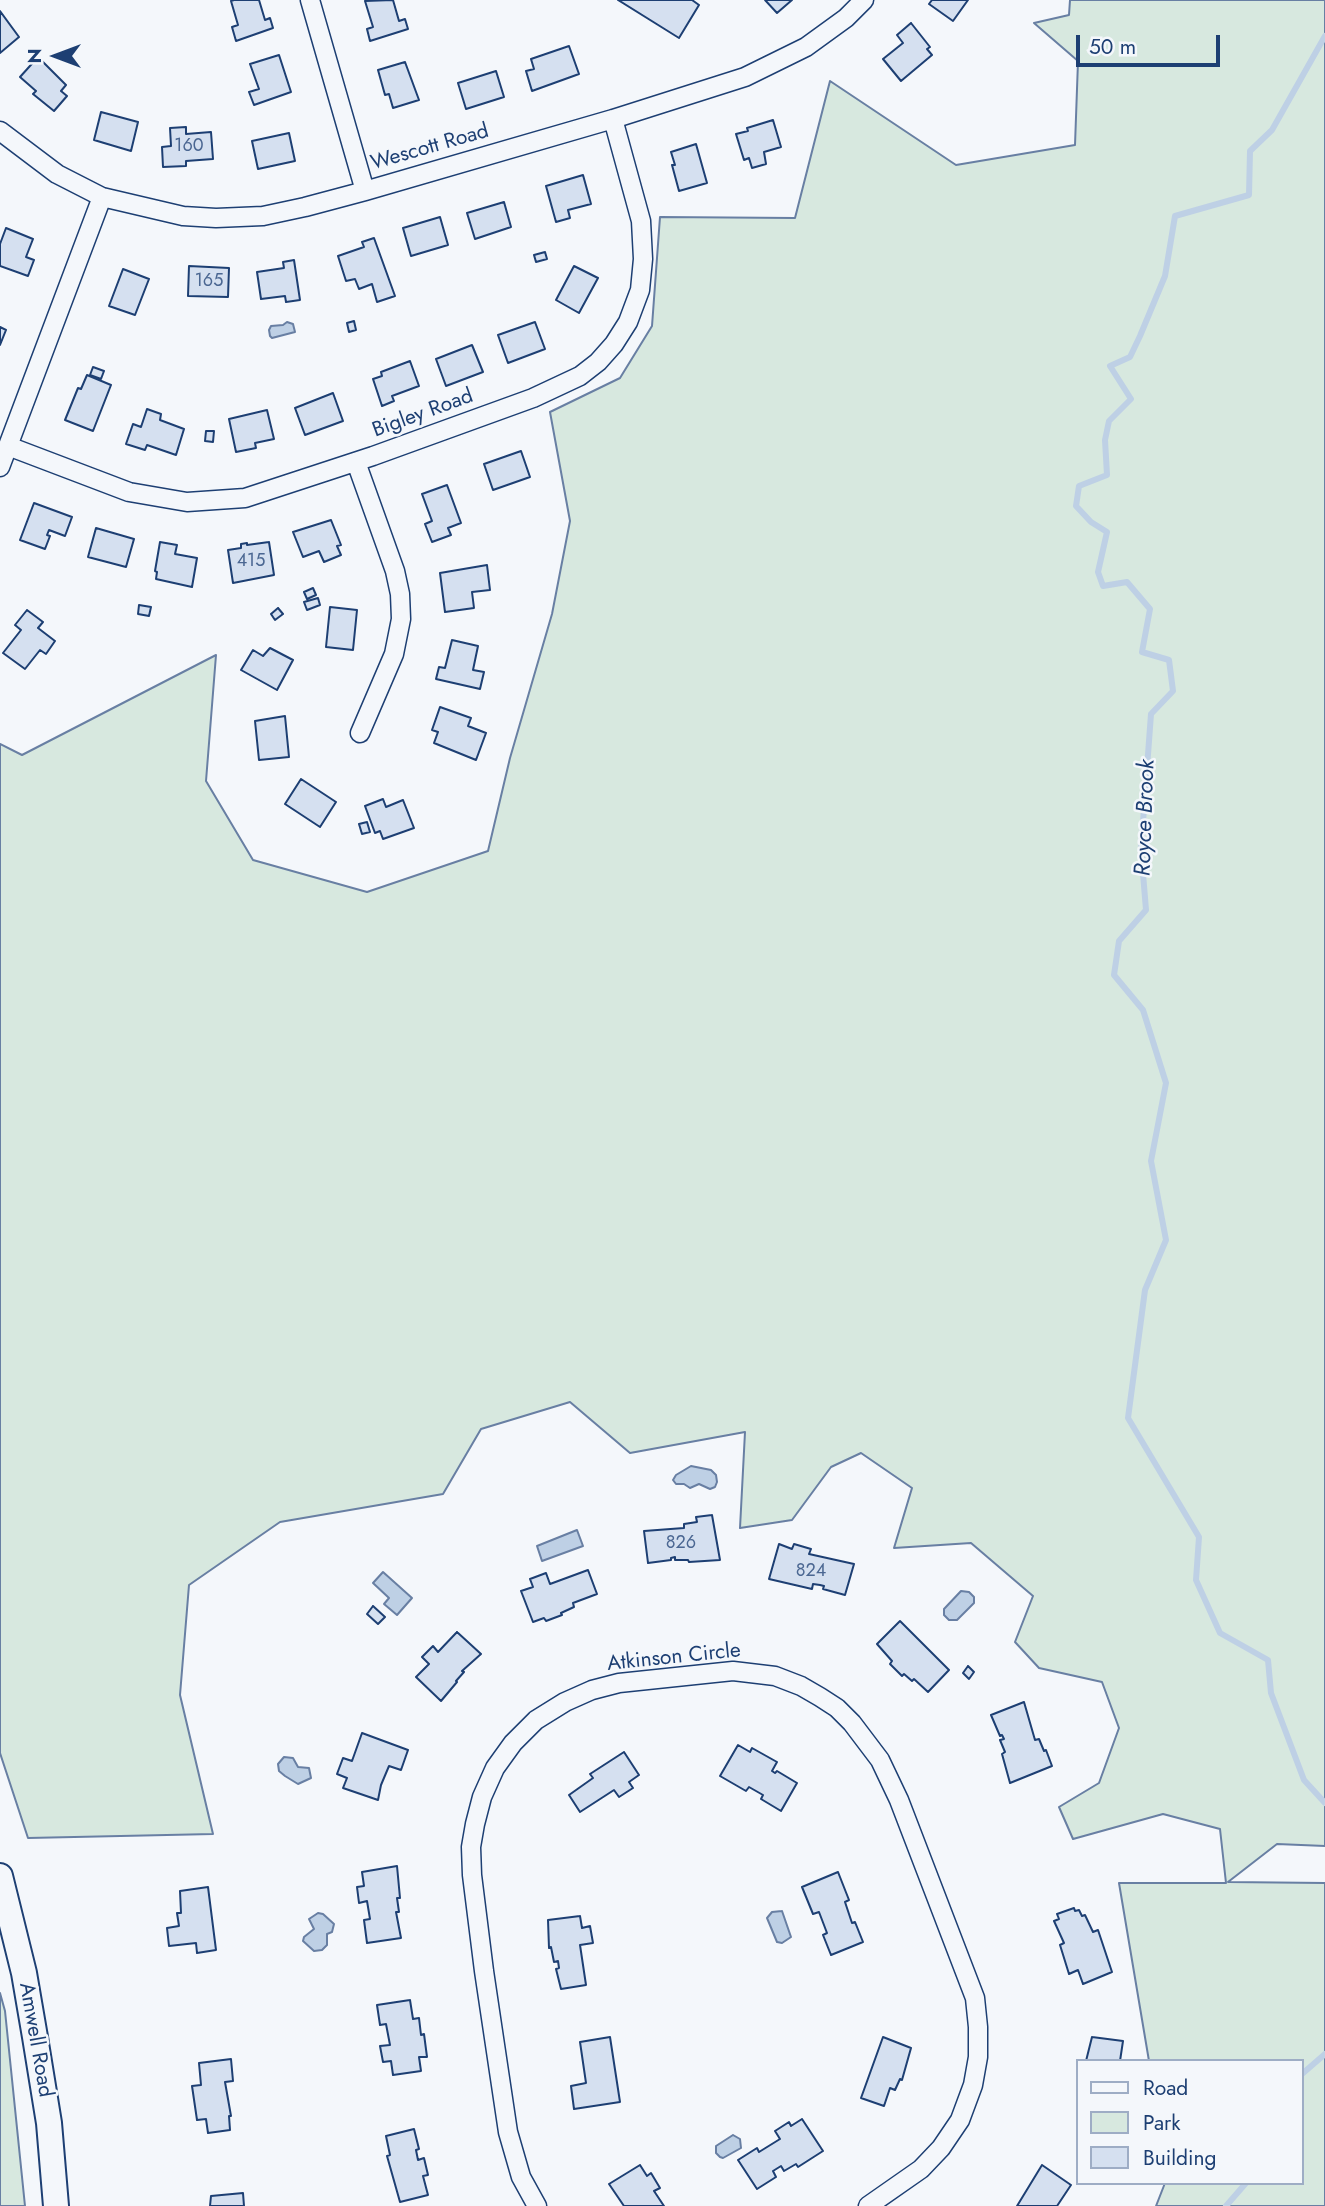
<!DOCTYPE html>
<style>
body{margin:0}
#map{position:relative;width:1325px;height:2206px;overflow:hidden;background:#f4f7fb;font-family:Jost,sans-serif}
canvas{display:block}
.legend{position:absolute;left:1076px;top:2059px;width:228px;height:126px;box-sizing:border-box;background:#f4f7fb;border:2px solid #9eadc5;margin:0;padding:9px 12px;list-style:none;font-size:21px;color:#1d3f73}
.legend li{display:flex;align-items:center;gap:14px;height:35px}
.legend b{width:35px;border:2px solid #9eadc5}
.north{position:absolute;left:21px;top:21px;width:70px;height:70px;-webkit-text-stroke:5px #f4f7fb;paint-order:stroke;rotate:270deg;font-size:19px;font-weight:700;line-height:28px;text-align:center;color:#1d3f73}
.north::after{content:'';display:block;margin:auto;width:24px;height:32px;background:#1d3f73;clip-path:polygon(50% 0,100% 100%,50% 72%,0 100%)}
.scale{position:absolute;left:1076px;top:35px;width:144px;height:32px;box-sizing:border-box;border:4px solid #1d3f73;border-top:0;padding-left:9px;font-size:21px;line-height:24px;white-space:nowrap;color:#1d3f73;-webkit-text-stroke:5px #f4f7fb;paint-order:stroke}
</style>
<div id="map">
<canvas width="1325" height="2206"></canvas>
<ul class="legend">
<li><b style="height:9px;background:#f4f7fb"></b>Road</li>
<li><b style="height:19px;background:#d7e8df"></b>Park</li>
<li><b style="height:19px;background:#d5e0f0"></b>Building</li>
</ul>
<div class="north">N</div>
<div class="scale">50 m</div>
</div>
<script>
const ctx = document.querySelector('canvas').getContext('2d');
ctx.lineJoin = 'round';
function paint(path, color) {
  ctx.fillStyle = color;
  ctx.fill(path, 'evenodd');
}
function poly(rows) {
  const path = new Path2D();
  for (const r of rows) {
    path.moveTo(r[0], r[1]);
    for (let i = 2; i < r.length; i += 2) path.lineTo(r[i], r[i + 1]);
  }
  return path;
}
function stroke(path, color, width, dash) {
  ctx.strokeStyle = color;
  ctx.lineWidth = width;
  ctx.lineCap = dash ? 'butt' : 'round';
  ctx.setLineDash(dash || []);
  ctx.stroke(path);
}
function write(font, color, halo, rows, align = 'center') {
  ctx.font = font + ' Jost,sans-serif';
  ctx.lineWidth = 5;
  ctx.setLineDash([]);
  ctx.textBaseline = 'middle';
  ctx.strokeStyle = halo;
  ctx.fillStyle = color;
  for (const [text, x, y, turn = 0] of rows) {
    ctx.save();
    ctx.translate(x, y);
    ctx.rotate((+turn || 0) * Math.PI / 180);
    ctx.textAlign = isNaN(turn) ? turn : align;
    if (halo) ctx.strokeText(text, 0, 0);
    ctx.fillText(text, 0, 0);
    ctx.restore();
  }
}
const green = poly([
 [1070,0,1325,0,1325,1846,1277,1844,1228,1882,1325,1883,1325,2206,1156,2206,1165,2183,1302,2183,1302,2061,1149,2061,1119,1883,1226,1883,1220,1829,1163,1814,1073,1839,1059,1807,1099,1783,1119,1728,1102,1682,1039,1668,1015,1642,1033,1596,971,1543,894,1548,912,1488,861,1453,831,1467,792,1520,740,1528,745,1432,630,1453,570,1402,481,1429,443,1494,280,1522,189,1585,180,1695,213,1834,28,1838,0,1753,0,744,22,755,216,655,206,781,253,860,367,892,488,851,510,758,552,614,570,521,550,412,620,378,652,326,660,217,795,218,830,81,956,165,1075,145,1078,61,1034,23,1069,15,1070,0],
 [0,1993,5,2011,25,2206,0,2206,0,1993]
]);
const water = poly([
 [287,322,293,324,295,332,272,338,270,336,269,330,271,326,283,325,287,322],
 [691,1466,711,1470,716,1475,717,1482,715,1487,710,1489,699,1484,690,1488,684,1484,676,1484,673,1480,676,1475,691,1466],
 [577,1530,583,1546,542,1561,537,1546,577,1530],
 [383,1572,412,1598,397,1615,384,1604,389,1598,373,1583,383,1572],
 [961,1591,969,1592,974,1597,974,1603,957,1620,949,1620,944,1615,944,1609,961,1591],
 [284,1757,293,1758,298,1767,309,1768,311,1778,298,1784,285,1776,279,1771,278,1764,284,1757],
 [782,1911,791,1937,782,1943,777,1942,767,1918,772,1912,782,1911],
 [318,1913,323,1914,334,1924,332,1932,327,1934,327,1945,322,1950,314,1951,303,1941,304,1937,314,1929,309,1919,318,1913],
 [733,2135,740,2139,741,2148,723,2158,720,2157,716,2153,716,2146,733,2135]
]);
const stream = poly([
 [1325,36,1272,130,1250,151,1249,195,1175,216,1165,276,1140,336,1130,357,1110,366,1131,399,1109,421,1105,440,1107,475,1079,486,1076,506,1091,522,1107,532,1098,572,1103,586,1127,582,1150,609,1142,652,1169,660,1173,691,1151,714,1141,849,1146,910,1119,941,1114,975,1143,1010,1166,1083,1151,1161,1166,1240,1145,1290,1128,1418,1199,1537,1196,1580,1220,1633,1268,1660,1271,1693,1304,1780,1325,1803],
 [1302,2074,1325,2054],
 [1226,2206,1246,2183]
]);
const building = poly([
 [234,0,259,0,265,20,270,18,273,28,236,41,232,27,238,25,231,1,234,0],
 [393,0,399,21,405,19,408,29,370,41,367,29,373,27,365,1,393,0],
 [618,0,692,0,699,5,679,38,618,0],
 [765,0,792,0,777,13,765,0],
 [932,0,968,0,953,21,929,4,932,0],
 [0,11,19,37,0,53,0,11],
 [911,23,930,47,927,49,932,55,901,81,883,59,903,43,897,35,911,23],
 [569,46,579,74,532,91,526,71,534,69,531,59,569,46],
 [279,55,291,92,254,105,249,92,259,89,250,64,279,55],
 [38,57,66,85,61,91,67,96,54,111,33,94,36,91,20,77,38,57],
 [405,62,419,100,393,108,389,94,385,95,378,70,405,62],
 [496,71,504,97,466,109,458,83,496,71],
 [101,112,138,122,131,151,94,140,101,112],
 [773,120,781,147,764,152,766,164,752,168,749,158,744,160,736,134,748,131,747,128,773,120],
 [186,127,186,134,211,132,213,159,186,161,186,166,163,167,162,147,171,146,170,128,186,127],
 [289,133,295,161,258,169,252,141,289,133],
 [696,144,707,183,679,191,672,165,675,165,671,152,696,144],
 [583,175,591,204,568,210,570,218,556,222,546,186,583,175],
 [504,202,511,227,475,239,467,213,504,202],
 [440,217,448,245,411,256,403,228,440,217],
 [6,228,33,239,26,257,34,260,28,276,0,266,0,244,6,228],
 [374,238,395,296,377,302,372,284,359,289,355,279,346,281,338,256,364,247,362,242,374,238],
 [545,252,547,259,536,262,534,255,545,252],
 [294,260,300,300,286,302,285,296,261,299,257,272,284,268,283,262,294,260],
 [189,266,229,268,228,297,188,296,189,266],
 [574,266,598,278,579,313,556,300,574,266],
 [123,269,149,279,135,315,109,306,123,269],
 [354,321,356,330,349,332,347,323,354,321],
 [535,322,545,349,508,363,498,335,535,322],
 [0,327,6,330,0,345,0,327],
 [472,345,483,372,446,386,436,359,472,345],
 [410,361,419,386,392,396,394,401,382,406,373,379,382,376,381,372,410,361],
 [93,367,104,371,101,379,90,375,93,367],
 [87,375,111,385,93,431,65,420,78,388,81,389,87,375],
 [333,393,343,421,305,435,295,408,333,393],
 [147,409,161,414,160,420,184,429,176,455,147,445,145,450,126,444,133,424,141,427,147,409],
 [267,410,274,439,255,443,256,448,236,452,229,419,267,410],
 [206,431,214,431,213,442,205,441,206,431],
 [521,451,530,477,493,490,484,464,521,451],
 [447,485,461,523,448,528,451,535,432,542,425,524,432,521,422,494,447,485],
 [34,503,72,517,65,536,49,530,47,535,50,536,45,549,20,540,34,503],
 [331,520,341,545,337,546,341,555,324,562,319,551,303,557,293,532,331,520],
 [96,528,134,539,126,567,88,557,96,528],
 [160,542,177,545,175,554,197,558,192,587,156,579,157,572,155,571,160,542],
 [269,542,274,575,233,583,228,550,241,548,241,544,247,543,247,545,269,542],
 [487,565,490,590,472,592,474,608,445,612,440,573,487,565],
 [313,588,316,595,307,599,304,592,313,588],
 [318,598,320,605,307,610,304,602,318,598],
 [139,605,151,607,149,616,138,614,139,605],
 [330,607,357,610,353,650,326,647,330,607],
 [278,608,283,614,275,620,271,614,278,608],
 [27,610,43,622,38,628,55,641,46,654,40,650,25,669,3,653,21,630,15,625,27,610],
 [452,640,478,646,473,670,484,672,480,689,436,679,439,667,445,668,452,640],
 [270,648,293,660,277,690,241,670,253,650,263,656,270,648],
 [440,707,471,718,468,726,486,733,476,760,434,743,438,732,432,730,440,707],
 [285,716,289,757,259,760,255,721,285,716],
 [301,779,336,802,320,827,285,804,301,779],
 [383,799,386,807,403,800,414,828,383,839,380,831,375,833,365,806,383,799],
 [367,822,370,832,362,834,359,824,367,822],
 [712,1515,720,1560,689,1562,688,1560,675,1560,675,1557,671,1558,671,1560,648,1563,644,1531,684,1528,684,1524,697,1522,696,1517,712,1515],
 [779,1544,792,1549,794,1544,811,1549,809,1554,854,1564,845,1595,823,1589,824,1586,820,1585,813,1584,812,1589,769,1579,779,1544],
 [588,1570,597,1594,573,1603,574,1607,561,1613,562,1615,546,1621,544,1618,533,1622,521,1591,533,1587,530,1579,546,1573,550,1584,588,1570],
 [373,1606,385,1617,378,1624,367,1614,373,1606],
 [900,1621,949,1670,928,1692,914,1679,912,1681,904,1674,902,1676,890,1664,892,1661,877,1644,900,1621],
 [457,1632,481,1654,462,1671,464,1672,456,1681,457,1682,441,1701,416,1677,429,1664,422,1657,433,1646,438,1652,457,1632],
 [968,1666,974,1672,969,1679,963,1673,968,1666],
 [1024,1702,1035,1740,1039,1739,1044,1751,1046,1750,1052,1766,1010,1783,1002,1754,1005,1752,1000,1740,1004,1739,1002,1735,1000,1736,991,1715,1024,1702],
 [362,1733,408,1750,401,1770,389,1766,381,1785,378,1800,343,1788,347,1778,337,1774,343,1758,352,1761,362,1733],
 [738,1745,750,1752,752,1748,777,1762,772,1771,775,1773,777,1771,797,1783,781,1811,761,1799,763,1795,749,1787,746,1791,720,1776,738,1745],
 [624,1752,639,1775,629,1782,633,1788,619,1797,614,1790,580,1812,569,1795,593,1778,590,1774,624,1752],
 [397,1866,400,1898,397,1898,399,1912,396,1912,401,1938,367,1943,364,1920,370,1919,367,1901,359,1903,357,1887,364,1886,362,1872,397,1866],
 [838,1872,849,1900,845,1902,852,1923,855,1922,863,1942,831,1955,823,1935,827,1933,819,1912,813,1914,802,1887,838,1872],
 [208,1887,216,1950,197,1953,196,1943,169,1946,167,1928,179,1926,177,1913,181,1913,180,1891,208,1887],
 [1074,1908,1075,1911,1079,1910,1082,1916,1085,1915,1093,1932,1098,1930,1112,1972,1083,1984,1078,1970,1069,1974,1060,1945,1064,1943,1054,1921,1059,1919,1057,1914,1074,1908],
 [580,1916,582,1928,590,1926,593,1943,580,1945,586,1985,561,1989,556,1969,559,1968,558,1961,554,1962,551,1947,549,1948,548,1920,580,1916],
 [410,2000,413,2019,419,2018,421,2035,424,2034,427,2057,419,2057,421,2071,393,2075,391,2061,383,2062,380,2046,390,2045,386,2024,380,2025,377,2005,410,2000],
 [610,2037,620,2102,574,2109,571,2086,586,2083,580,2042,610,2037],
 [883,2037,911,2048,902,2080,900,2079,895,2090,890,2088,884,2106,861,2098,883,2037],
 [1092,2037,1123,2041,1120,2061,1086,2061,1092,2037],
 [231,2059,233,2081,225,2082,231,2116,229,2116,230,2130,208,2133,206,2119,197,2120,192,2086,201,2085,199,2063,231,2059],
 [802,2119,823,2151,798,2167,796,2164,784,2171,781,2166,773,2171,776,2177,757,2189,738,2160,757,2148,759,2152,780,2139,775,2131,789,2122,791,2126,802,2119],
 [414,2129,419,2149,416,2150,418,2160,424,2158,428,2175,423,2176,428,2195,400,2202,387,2156,390,2155,386,2136,414,2129],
 [640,2165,647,2176,651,2173,660,2188,654,2191,664,2206,624,2206,609,2184,640,2165],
 [1042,2165,1071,2185,1057,2206,1017,2206,1042,2165],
 [243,2193,244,2206,210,2206,211,2196,243,2193]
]);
const minor = poly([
 [310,0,365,191],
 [0,131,57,174,102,197,183,216,216,218,263,216,305,207,365,191,613,119,745,77,806,47,846,18,864,0],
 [8,446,129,492,187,502,245,498,373,456,533,398,580,376,598,362,614,344,628,322,640,290,643,259,641,221,613,119],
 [356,462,395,571,400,594,401,619,394,654,360,733],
 [0,467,102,197],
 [537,2206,521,2177,508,2132,484,1971,472,1875,471,1847,475,1824,482,1797,495,1768,513,1743,536,1720,565,1702,592,1690,619,1683,733,1671,775,1676,801,1686,820,1697,837,1708,852,1723,880,1760,899,1800,975,1998,978,2027,978,2057,973,2085,960,2120,941,2148,921,2169,868,2206]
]);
const secondary = poly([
 [0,1876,24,1973,35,2037,49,2123,56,2206]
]);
const numberNames = [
 ["160",189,147],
 ["165",209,282],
 ["415",251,562],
 ["826",681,1544],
 ["824",811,1572]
];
const streetNames = [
 ["Wescott Road",430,148,-16],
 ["Bigley Road",423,414,-20],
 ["Atkinson Circle",674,1658,-6],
 ["Amwell Road",35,2040,80]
];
const waterNames = [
 ["Royce Brook",1146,818,-88]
];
paint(green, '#d7e8df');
stroke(green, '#687fa3', 2);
paint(water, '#bed0e5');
stroke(water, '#687fa3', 2);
stroke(stream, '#bed0e5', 6);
paint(building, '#d5e0f0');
stroke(building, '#1d3f73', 2);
stroke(minor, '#1d3f73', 21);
stroke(secondary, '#1d3f73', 28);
stroke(minor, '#f4f7fb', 18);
stroke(secondary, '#f4f7fb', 24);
write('18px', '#4b6792', null, numberNames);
write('21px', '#1d3f73', '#f4f7fb', streetNames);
write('italic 23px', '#1d3f73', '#f4f7fb', waterNames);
</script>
